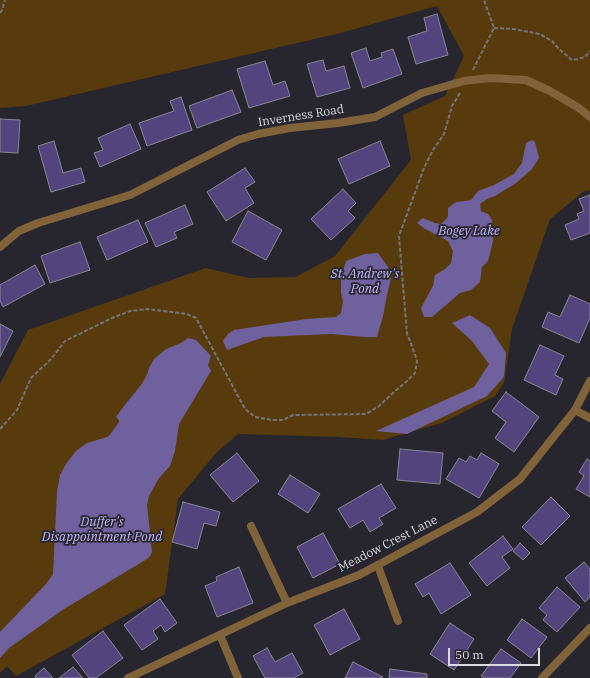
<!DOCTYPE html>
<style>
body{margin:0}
#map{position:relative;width:590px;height:678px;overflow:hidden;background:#27262f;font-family:"IBM Plex Serif",serif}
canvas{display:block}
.scale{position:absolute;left:448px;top:648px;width:92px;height:18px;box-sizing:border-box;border:2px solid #dbdae1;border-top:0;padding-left:5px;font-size:12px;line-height:14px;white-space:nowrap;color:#dbdae1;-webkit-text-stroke:3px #27262f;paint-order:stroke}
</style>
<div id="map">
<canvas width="590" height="678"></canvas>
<div class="scale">50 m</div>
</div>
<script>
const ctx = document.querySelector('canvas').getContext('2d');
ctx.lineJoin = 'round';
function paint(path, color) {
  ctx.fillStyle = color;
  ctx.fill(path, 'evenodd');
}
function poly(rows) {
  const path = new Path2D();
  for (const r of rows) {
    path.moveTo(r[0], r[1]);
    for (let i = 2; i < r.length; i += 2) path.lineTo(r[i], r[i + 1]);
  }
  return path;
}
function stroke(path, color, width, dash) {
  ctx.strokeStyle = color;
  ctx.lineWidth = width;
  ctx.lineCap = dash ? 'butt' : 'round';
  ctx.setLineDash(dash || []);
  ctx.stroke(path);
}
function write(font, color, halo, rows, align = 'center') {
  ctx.font = font + ' "IBM Plex Serif",serif';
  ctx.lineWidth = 3.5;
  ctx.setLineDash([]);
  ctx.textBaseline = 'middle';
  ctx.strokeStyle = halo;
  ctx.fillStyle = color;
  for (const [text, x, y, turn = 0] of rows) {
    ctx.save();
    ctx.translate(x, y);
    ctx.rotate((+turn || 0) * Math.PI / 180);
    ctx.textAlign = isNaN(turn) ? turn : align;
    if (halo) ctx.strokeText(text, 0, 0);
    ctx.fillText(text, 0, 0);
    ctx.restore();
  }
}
const green = poly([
 [0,0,590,0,590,190,583,192,550,219,512,329,504,383,495,396,444,422,383,440,339,437,238,434,216,453,178,499,165,594,16,676,7,666,0,673,0,384,28,330,206,268,248,278,296,277,335,256,411,160,403,115,445,96,464,56,437,6,340,33,26,106,0,108]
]);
const water = poly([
 [532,140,535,142,539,158,532,169,516,183,495,196,487,199,480,204,481,211,488,214,492,220,493,241,488,261,482,267,480,282,471,290,460,293,432,317,424,317,421,308,433,286,435,275,445,269,451,263,453,251,448,241,425,229,417,223,423,218,435,223,441,224,448,217,448,208,456,202,465,201,471,200,478,191,494,185,514,174,522,163,526,143],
 [378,253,388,267,391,279,387,295,383,316,377,337,365,337,331,334,264,337,227,350,223,341,228,334,234,330,306,319,336,317,341,313,343,301,341,293,341,278,346,261,365,254],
 [470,315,490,328,506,353,504,377,487,396,407,434,376,431,474,387,489,364,472,341,452,323],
 [188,338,196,340,211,356,208,365,211,371,179,424,175,451,170,466,159,478,149,496,147,505,152,552,150,556,147,559,64,609,9,648,0,658,0,632,46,584,53,574,57,491,60,475,66,464,76,451,87,443,104,438,109,436,119,422,119,420,116,417,124,406,141,385,147,375,149,368,154,359,166,349,181,343]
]);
const building = poly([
 [437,14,448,55,416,64,408,37,427,31,424,18,437,14],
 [366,48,370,61,382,57,381,53,393,49,402,74,363,88,351,53,366,48],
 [323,60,326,71,344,66,350,88,317,97,307,64,323,60],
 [265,61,273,85,285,81,290,96,249,108,237,69,265,61],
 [232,90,241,112,197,128,189,106,232,90],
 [181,97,192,130,147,146,139,123,174,111,170,101,181,97],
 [0,119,20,120,18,153,0,152,0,119],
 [130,124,141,149,100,167,94,153,103,150,98,138,130,124],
 [54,141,63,173,81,168,85,182,51,192,38,146,54,141],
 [380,141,390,166,349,184,338,159,380,141],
 [245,168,255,182,245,188,254,203,226,221,207,192,245,168],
 [343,189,356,203,348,211,355,218,331,240,311,219,343,189],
 [590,195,590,233,571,240,565,225,579,219,577,214,584,211,579,199,590,195],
 [185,205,193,224,174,232,177,238,156,247,145,223,185,205],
 [248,211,282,230,266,260,232,242,248,211],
 [138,220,148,242,107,260,97,237,138,220],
 [80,242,90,270,50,283,41,256,80,242],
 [35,265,45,284,3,307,0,301,0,285,35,265],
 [570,295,590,304,590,318,579,343,542,327,548,312,560,317,570,295],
 [0,324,13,331,0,357,0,324],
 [540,345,564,356,555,375,563,379,556,395,524,380,540,345],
 [506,392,539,417,514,452,495,438,506,422,492,411,506,392],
 [400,449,443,453,440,484,397,480,400,449],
 [237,453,259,481,233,502,210,475,237,453],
 [481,453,499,464,479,498,446,479,459,458,466,462,470,456,477,460,481,453],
 [587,459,590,461,590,497,576,489,584,476,579,472,587,459],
 [290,475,320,494,308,513,278,494,290,475],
 [381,484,396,508,379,518,383,524,370,532,363,520,350,528,338,509,381,484],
 [551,497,570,516,541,545,522,527,551,497],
 [183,502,220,512,216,526,204,523,197,549,172,542,183,502],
 [323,533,340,564,313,578,297,547,323,533],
 [503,536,513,549,502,557,510,568,487,586,469,563,503,536],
 [520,543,530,553,523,560,513,551,520,543],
 [584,562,590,569,590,597,585,602,565,578,584,562],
 [450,563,471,595,441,614,429,593,423,597,415,584,450,563],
 [239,567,253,603,217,617,205,586,217,581,216,577,239,567],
 [557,587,580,607,557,632,543,620,547,615,539,608,557,587],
 [160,599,177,623,165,632,161,625,153,631,158,639,142,650,124,625,160,599],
 [344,609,360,639,330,655,314,625,344,609],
 [522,619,547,637,531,658,507,640,522,619],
 [450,623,474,639,454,670,430,654,450,623],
 [103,631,123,658,96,678,89,678,72,655,103,631],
 [267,648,275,662,292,653,303,673,294,678,265,678,253,656,267,648],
 [501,649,521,663,510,678,484,678,481,676,501,649],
 [353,662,383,677,382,678,345,678,353,662],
 [73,667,83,678,59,678,73,667],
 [44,668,53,678,36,678,35,676,44,668],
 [390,669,427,674,427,678,389,678,390,669]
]);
const path = poly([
 [0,13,2,10,5,0],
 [494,28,513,29,540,34,552,41,559,49,572,60,578,59,585,57,590,51],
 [473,70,494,28,484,0],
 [0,429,17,410,31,378,51,359,65,341,112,318,130,311,148,309,187,314,196,318,245,409,255,417,272,420,283,420,293,415,366,414,379,406,394,392,407,381,415,373,417,361,412,346,407,334,399,236,424,168,433,150,444,134,452,106,460,93]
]);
const street = poly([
 [0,247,19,231,38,223,130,195,238,140,258,134,290,128,338,123,375,117,422,93,464,81,490,78,526,80,550,91,579,108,590,117],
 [575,410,586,416,590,418],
 [251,526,287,603],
 [378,566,398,621],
 [220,635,238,678],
 [128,678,287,603,359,575,477,512,520,479,575,410,590,381],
 [542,678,590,628]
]);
const streetNames = [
 ["Inverness Road",301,116,-9],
 ["Meadow Crest Lane",388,544,-27]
];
const waterNames = [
 ["Bogey Lake",469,231],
 ["St. Andrew's",365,274],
 ["Pond",365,289],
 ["Duffer's",102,522],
 ["Disappointment Pond",102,537]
];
paint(green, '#583b0c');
paint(water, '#6e619d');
paint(building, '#52457e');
stroke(building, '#898792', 1);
stroke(path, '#75747d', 2, [4, 2]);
stroke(street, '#81633a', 8);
write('12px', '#dbdae1', '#27262f', streetNames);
write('italic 13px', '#c6b8fe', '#27262f', waterNames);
</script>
